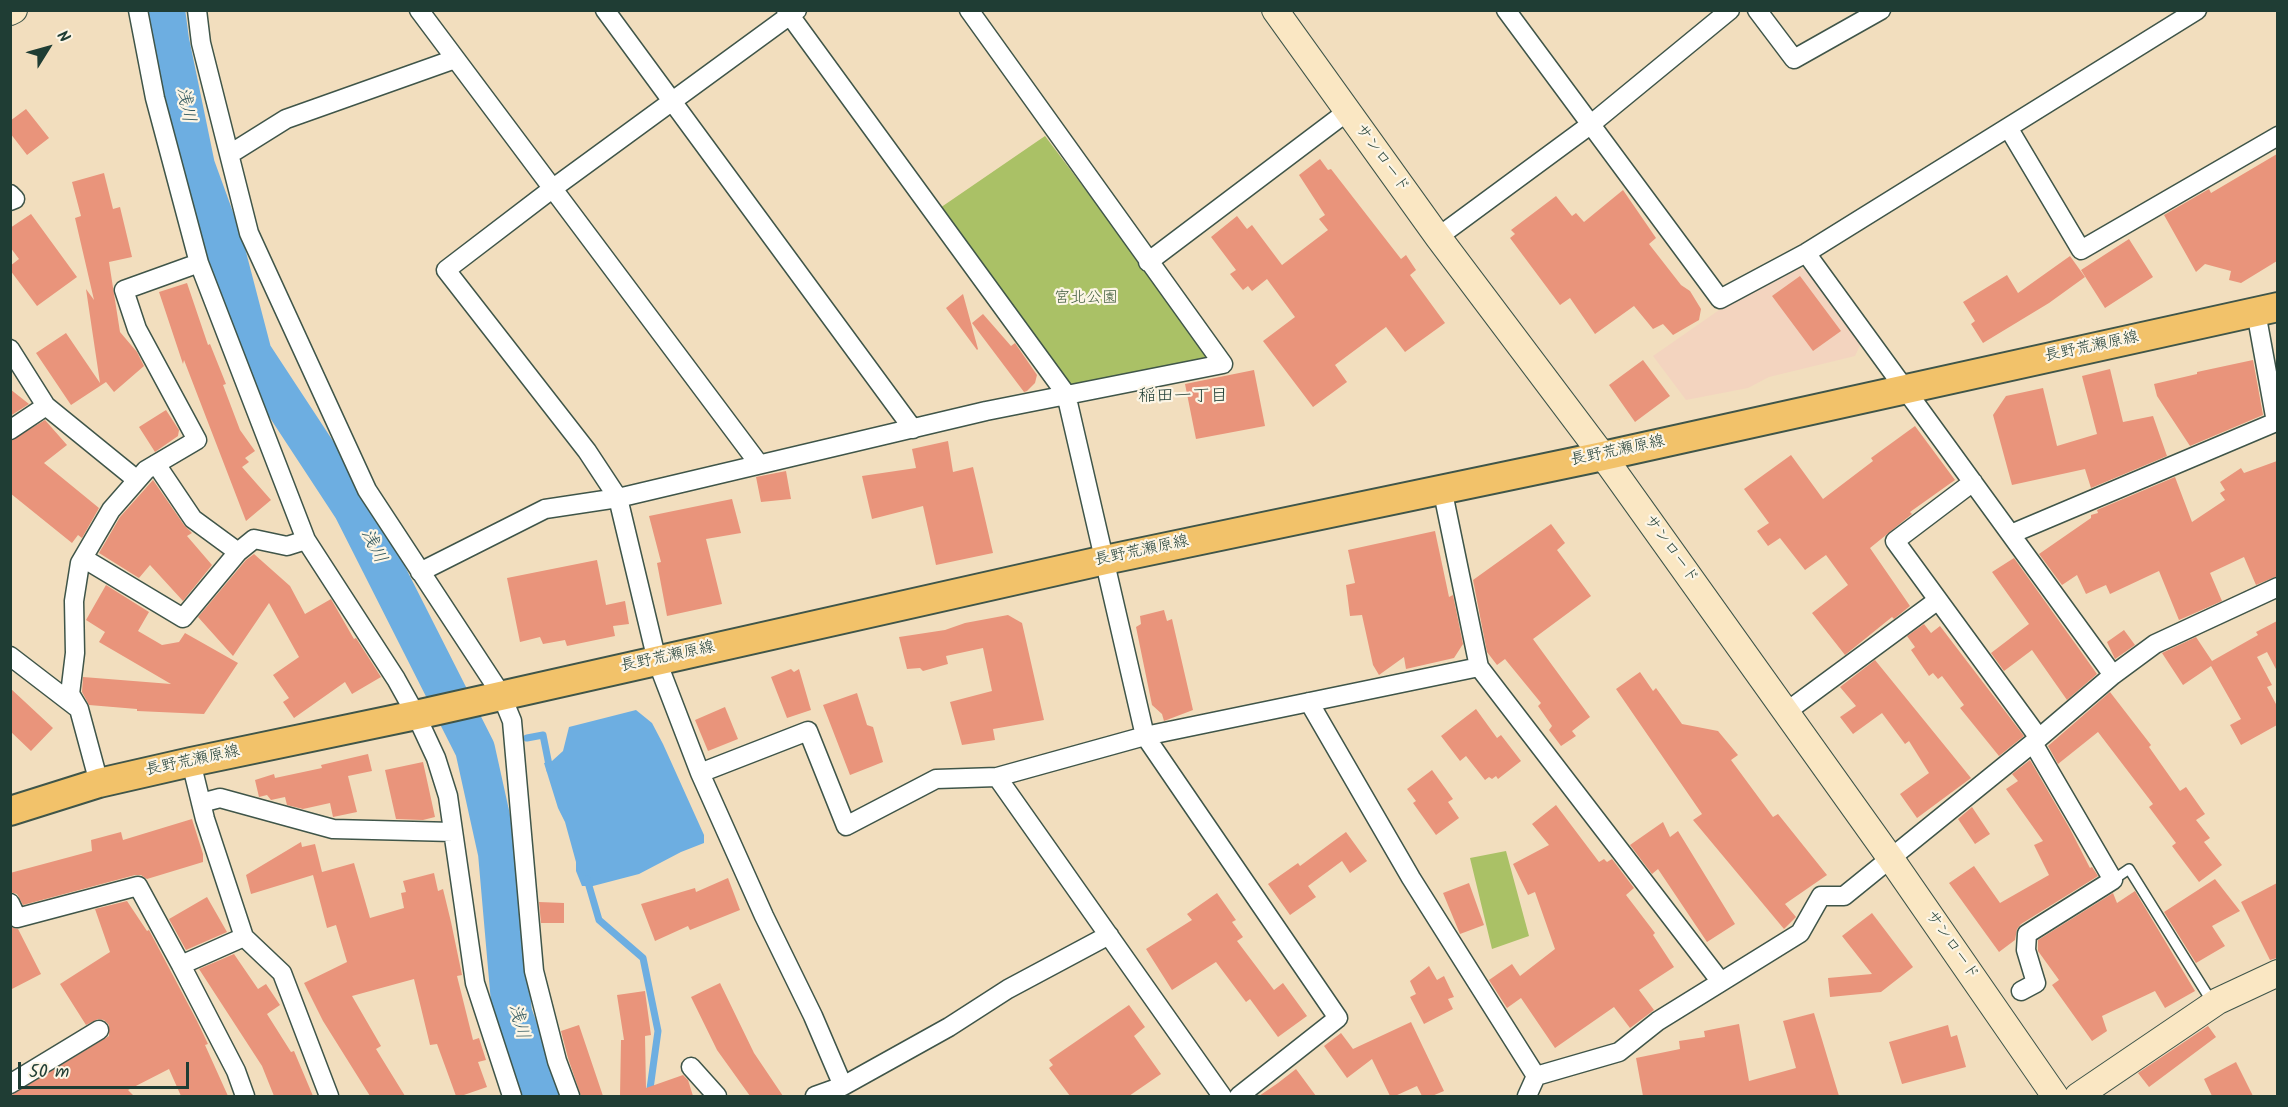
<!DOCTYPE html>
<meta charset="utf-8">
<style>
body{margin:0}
#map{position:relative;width:2288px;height:1107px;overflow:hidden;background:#f2debe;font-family:Kalam,sans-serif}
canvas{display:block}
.frame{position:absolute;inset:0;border:12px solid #1f3d34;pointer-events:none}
.north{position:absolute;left:18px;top:18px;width:60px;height:60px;-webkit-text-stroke:4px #fcf5e5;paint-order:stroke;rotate:53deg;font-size:16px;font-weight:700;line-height:24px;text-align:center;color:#1f3d34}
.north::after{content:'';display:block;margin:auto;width:21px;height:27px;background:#1f3d34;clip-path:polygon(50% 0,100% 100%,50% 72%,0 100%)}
.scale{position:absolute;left:18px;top:1062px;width:171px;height:27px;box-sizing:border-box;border:3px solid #1f3d34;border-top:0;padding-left:8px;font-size:18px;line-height:21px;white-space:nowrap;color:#1f3d34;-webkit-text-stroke:4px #fcf5e5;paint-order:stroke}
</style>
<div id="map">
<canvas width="2288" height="1107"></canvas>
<div class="frame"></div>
<div class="north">N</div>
<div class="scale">50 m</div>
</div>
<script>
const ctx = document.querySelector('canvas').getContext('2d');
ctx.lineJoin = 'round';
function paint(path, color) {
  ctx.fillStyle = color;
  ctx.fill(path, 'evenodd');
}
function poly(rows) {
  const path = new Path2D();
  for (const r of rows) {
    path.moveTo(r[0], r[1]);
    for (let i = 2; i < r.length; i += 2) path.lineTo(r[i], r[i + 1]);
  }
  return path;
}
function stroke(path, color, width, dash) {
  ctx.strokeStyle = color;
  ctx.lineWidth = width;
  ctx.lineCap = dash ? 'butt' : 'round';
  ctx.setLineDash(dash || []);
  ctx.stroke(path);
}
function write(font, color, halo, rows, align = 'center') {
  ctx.font = font + ' Kalam,"Klee One",sans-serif';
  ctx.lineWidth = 4.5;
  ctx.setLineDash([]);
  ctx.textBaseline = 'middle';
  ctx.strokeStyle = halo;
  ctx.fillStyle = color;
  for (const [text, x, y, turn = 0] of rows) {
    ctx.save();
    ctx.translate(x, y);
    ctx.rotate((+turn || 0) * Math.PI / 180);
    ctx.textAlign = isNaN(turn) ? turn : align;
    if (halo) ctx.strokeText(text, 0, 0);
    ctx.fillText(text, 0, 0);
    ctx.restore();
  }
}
const built = poly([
 [1794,268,1808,269,1862,341,1855,356,1769,377,1748,388,1686,400,1653,356,1722,308]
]);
const green = poly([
 [1045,136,1143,266,1209,358,1068,385,937,210],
 [1506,851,1529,936,1492,949,1470,858]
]);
const water = poly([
 [636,710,652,723,663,744,704,835,704,843,681,852,639,874,593,886,582,886,576,871,576,862,565,822,558,808,544,763,552,761,563,751,569,727]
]);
const stream = poly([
 [527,738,543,735,550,770],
 [475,751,486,747],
 [587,879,599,920,643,958,658,1031,649,1096]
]);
const river = poly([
 [165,10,169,40,195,166,223,243,252,354,353,508,475,749,498,853,512,1013,542,1096]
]);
const building = poly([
 [26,109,49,138,27,155,10,133,10,121],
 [2277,154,2277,261,2241,283,2229,280,2231,271,2205,264,2196,272,2164,215,2209,189,2211,193],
 [1320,159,1328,170,1331,169,1401,259,1406,255,1416,270,1410,275,1445,323,1405,352,1386,327,1335,365,1347,382,1313,407,1263,341,1295,317,1267,279,1252,291,1248,286,1243,290,1230,274,1236,270,1211,237,1237,216,1247,229,1252,225,1282,265,1328,230,1319,219,1325,215,1299,175],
 [104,173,113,209,120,207,132,257,109,262,120,332,137,352,144,366,114,392,106,382,71,405,36,353,66,333,100,383,86,289,94,300,75,218,81,216,72,182],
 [1623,190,1656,238,1649,244,1681,285,1690,291,1701,309,1699,320,1673,335,1663,324,1653,329,1634,306,1595,334,1570,298,1560,305,1510,238,1515,234,1511,230,1556,196,1572,216,1576,213,1584,222],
 [31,214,77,277,37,306,10,270,10,266,19,259,10,247,10,228],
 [2129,239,2153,277,2105,308,2081,270],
 [2070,256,2085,277,2049,303,1983,343,1971,324,1975,321,1963,302,2007,275,2018,293],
 [1800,276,1841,331,1813,351,1772,296],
 [187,283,208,345,210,344,226,384,223,385,240,430,255,451,245,458,249,462,242,467,271,500,246,521,184,360,183,364,159,292],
 [963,294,978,349,977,350,946,308],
 [983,314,1011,346,1015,343,1037,375,1035,383,1027,391,1024,392,972,323],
 [1643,360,1670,396,1635,422,1609,385],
 [2253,360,2263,415,2190,446,2157,396,2154,384,2197,374,2197,372],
 [2110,369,2123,422,2153,416,2167,456,2091,488,2085,469,2012,485,1993,415,2006,396,2043,388,2057,446,2097,434,2082,376],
 [1254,370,1265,426,1196,439,1185,384],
 [10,389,29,404,10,416],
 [166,410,179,430,178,436,155,452,139,427],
 [45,420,67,445,44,463,99,508,82,538,78,535,72,543,10,493,10,441],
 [1915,426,1955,480,1910,512,1912,514,1870,548,1910,606,1894,619,1892,617,1845,655,1812,613,1848,585,1826,555,1805,570,1780,538,1768,546,1757,531,1769,523,1744,489,1791,455,1823,499,1873,461,1871,458],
 [948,441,953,472,973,467,993,553,936,565,923,506,872,519,862,476,916,468,912,449],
 [2277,461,2277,576,2256,585,2244,557,2210,573,2222,601,2179,620,2159,571,2110,594,2106,585,2086,594,2077,575,2062,585,2039,554,2091,518,2091,515,2098,513,2097,510,2175,477,2192,522,2225,500,2220,493,2225,490,2220,482,2241,468,2244,473],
 [786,471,791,499,761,502,756,477],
 [153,480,184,525,192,533,187,536,212,565,183,601,150,565,139,578,99,553,120,517],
 [732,499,741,533,706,539,722,604,667,616,657,563,661,562,649,516],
 [1551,524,1565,543,1557,550,1591,596,1533,639,1590,717,1572,731,1576,736,1561,746,1549,730,1552,726,1538,706,1541,703,1505,659,1497,665,1487,652,1473,580],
 [1435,531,1449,597,1453,595,1463,644,1454,658,1406,669,1404,657,1379,675,1373,665,1362,615,1350,616,1346,585,1355,583,1348,550],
 [254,554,290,586,305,614,331,599,354,639,356,638,381,677,352,694,345,682,294,718,283,702,289,698,273,675,299,657,269,603,233,656,198,617,246,560],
 [2014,558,2097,674,2067,700,2032,650,2004,671,1991,653,2029,624,1992,572],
 [597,560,606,605,625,601,629,624,613,626,615,636,567,646,565,640,543,644,540,637,520,642,507,578],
 [106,585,149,612,138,631,162,645,179,642,185,633,238,663,204,714,137,711,137,709,89,705,82,692,83,677,171,684,99,642,105,632,86,620],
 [1164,610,1167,621,1172,619,1193,710,1164,721,1162,714,1152,705,1136,627,1141,624,1140,616],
 [1008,615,1022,623,1044,720,993,729,995,740,962,745,950,702,992,691,983,648,946,656,948,664,923,671,920,668,907,669,899,637,945,630,965,623],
 [2277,621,2277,671,2267,652,2257,657,2272,685,2267,687,2277,706,2277,725,2241,745,2230,725,2241,719,2211,666,2183,685,2162,653,2196,637,2212,661,2258,635,2256,632],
 [1924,624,1931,633,1940,626,2024,736,1999,756,1960,708,1964,705,1942,676,1938,679,1933,673,1929,676,1911,650,1915,647,1907,636],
 [2124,630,2135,645,2115,659,2107,642],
 [1875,660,1971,778,1917,818,1900,794,1929,773,1909,741,1905,744,1882,713,1853,734,1840,717,1856,706,1840,687],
 [791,669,794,672,799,669,811,710,787,718,771,677],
 [1640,672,1653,691,1656,688,1682,724,1718,731,1738,755,1731,760,1773,817,1778,814,1827,875,1785,904,1796,917,1784,929,1693,820,1702,814,1616,689],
 [10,688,53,728,31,751,10,731],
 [2110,692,2151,745,2149,747,2180,791,2186,787,2205,814,2196,820,2210,838,2204,842,2222,865,2199,882,2172,846,2176,843,2149,807,2153,804,2098,732,2058,764,2048,746],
 [857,693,867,725,873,727,883,762,850,775,823,705],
 [725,707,738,739,708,751,695,720],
 [1476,709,1497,738,1501,735,1521,761,1498,779,1496,776,1492,779,1489,777,1485,780,1466,756,1460,761,1441,736],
 [368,754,372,771,348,776,357,812,333,817,330,803,303,809,287,805,285,797,271,800,267,795,259,797,255,780,274,774,275,778,322,768,321,765],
 [2030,760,2070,829,2090,868,2092,867,2098,876,2021,924,2017,929,2015,940,1999,952,1949,883,1974,866,2000,903,2049,875,2034,845,2043,841,2006,789,2018,781,2012,774],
 [423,762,435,817,423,820,396,819,385,770],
 [1432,770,1453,799,1448,802,1459,818,1436,835,1413,803,1416,801,1407,789],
 [1556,805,1599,862,1604,859,1607,862,1612,859,1634,888,1626,895,1655,933,1653,935,1674,967,1639,990,1654,1010,1630,1028,1614,1007,1555,1048,1521,998,1507,1008,1489,980,1512,964,1520,976,1555,949,1535,892,1528,895,1513,864,1549,845,1532,824],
 [1972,807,1990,834,1975,844,1958,819],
 [192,819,203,854,203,862,147,879,141,875,135,875,23,905,17,894,10,892,10,873,92,851,91,840,121,832,123,840],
 [1663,822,1670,837,1678,831,1735,924,1707,942,1658,869,1652,874,1630,845],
 [1346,832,1367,861,1350,873,1342,861,1308,886,1316,897,1290,915,1268,884,1298,863,1300,866],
 [301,842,302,847,315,844,322,872,354,863,370,918,404,908,401,893,406,892,403,881,434,873,438,891,443,889,451,922,462,975,457,976,473,1040,479,1038,486,1060,478,1062,487,1087,461,1096,456,1096,437,1044,430,1045,414,979,352,996,381,1046,376,1049,405,1096,370,1096,323,1021,304,983,347,962,336,925,327,928,313,875,251,894,246,875],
 [728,878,740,910,690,930,688,926,655,941,641,904,695,888,696,892],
 [2215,879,2240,911,2212,926,2225,946,2196,963,2164,912],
 [1469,883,1484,925,1460,934,1443,893],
 [2277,883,2277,958,2270,960,2241,902],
 [2135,891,2195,991,2165,1008,2155,991,2102,1016,2107,1031,2092,1041,2052,985,2059,980,2038,951,2038,940,2113,893,2117,903],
 [1217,893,1236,920,1232,922,1243,937,1237,941,1274,990,1283,983,1307,1016,1278,1037,1250,999,1246,1002,1216,962,1172,990,1146,949,1192,920,1187,914],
 [207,897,227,932,186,950,169,919],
 [127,901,147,931,149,930,197,1021,208,1044,205,1045,228,1096,181,1096,169,1069,128,1090,134,1096,10,1096,109,1036,109,1025,104,1020,98,1019,86,1025,60,984,110,952,95,909],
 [539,902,564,903,564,923,541,923],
 [1872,913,1913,967,1881,992,1830,997,1828,978,1872,974,1842,936],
 [10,927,18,929,41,974,10,990],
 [234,954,258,989,266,984,280,1005,267,1014,291,1052,294,1051,313,1096,274,1096,262,1066,199,969],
 [1429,966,1437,980,1444,976,1454,997,1448,999,1453,1009,1424,1024,1410,997,1416,994,1410,981],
 [720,983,754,1053,783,1096,750,1096,717,1050,691,997],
 [645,991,651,1035,645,1036,646,1088,683,1075,688,1080,693,1096,620,1096,621,1040,624,1040,617,995],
 [1129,1005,1145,1027,1134,1036,1161,1074,1129,1096,1070,1096,1049,1068,1053,1065,1049,1060],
 [1814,1013,1839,1096,1643,1096,1636,1058,1680,1049,1679,1041,1705,1037,1704,1031,1739,1024,1749,1081,1796,1068,1783,1021],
 [1411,1022,1444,1091,1432,1096,1422,1096,1417,1086,1395,1096,1390,1096,1372,1059,1347,1078,1324,1046,1341,1033,1353,1049],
 [579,1025,603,1096,581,1096,568,1058,561,1031],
 [1948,1025,1951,1037,1957,1035,1966,1067,1902,1084,1889,1042],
 [2208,1026,2216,1037,2149,1087,2138,1073],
 [2236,1062,2253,1096,2212,1096,2204,1079],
 [1296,1069,1316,1096,1259,1096,1278,1083]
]);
const lane = poly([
 [2113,880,2129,869,2212,1002]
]);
const street = poly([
 [138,10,155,98,199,263,306,540,396,679,416,715,436,758,448,796,475,983,512,1096],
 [197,10,201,43,249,233,367,490,501,694,512,721,534,971,557,1061,570,1096],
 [419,10,759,464],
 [605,10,913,429],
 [786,10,1066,394,1145,736,1338,1018,1239,1096],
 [797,10,552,189,446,270,587,451,618,498,986,411,1223,364,969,10],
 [1506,10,1720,299,1806,253,2197,10],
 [1757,10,1794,59,1881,10],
 [2009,129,2081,250,2278,136],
 [230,154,286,119,455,59],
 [10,194,15,199,10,201],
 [1438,237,1590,125,1730,10],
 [1806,253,2113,675],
 [1148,262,1348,111],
 [10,349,46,406,10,430],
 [46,406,137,480],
 [1973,482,1895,541,2039,738],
 [1442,488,1479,667],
 [2011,534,2276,422,2256,312],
 [238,552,254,539,287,546,306,540],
 [83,558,183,618,238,552,193,519,156,464],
 [420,572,545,509,618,498,657,661,700,773],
 [10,656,79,709,99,783],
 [1309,702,1411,878,1536,1076],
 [79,709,70,694,75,653,74,601,80,563,111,510,146,470,197,440,137,329,124,290,199,263],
 [1786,712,1938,600],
 [997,777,1222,1096],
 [201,803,220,798,333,829,453,832],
 [10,903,17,918,138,886,181,965,244,937,205,819,191,762],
 [244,937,282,973,329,1096],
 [181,965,236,1071,245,1096],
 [2021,991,2036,983,2026,950,2027,934,2113,880,2033,743],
 [691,1067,717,1096],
 [1536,1076,1619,1052,1658,1021,1800,933,1821,896,1844,896,2039,738,2113,675,2155,644,2278,587],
 [10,1084,99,1030],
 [843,1086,813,1016,764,916,700,773,808,731,846,826,936,779,997,777,1145,736,1479,667,1721,982],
 [815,1096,843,1086,949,1027,1008,989,1109,935],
 [1527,1096,1536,1076]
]);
const secondary = poly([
 [1275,10,1438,237,1603,456,1891,859,2055,1096],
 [10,12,14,10],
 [2078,1096,2218,1001,2278,973]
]);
const primary = poly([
 [10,811,99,783,191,762,416,715,1105,560,1603,456,2278,307]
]);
const streetNames = [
 ["サンロード",1381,159,54],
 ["長野荒瀬原線",2092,348,-12],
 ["長野荒瀬原線",1618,452,-12],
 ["サンロード",1670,550,54],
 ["長野荒瀬原線",1142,552,-12],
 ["長野荒瀬原線",668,658,-12],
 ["長野荒瀬原線",193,762,-12],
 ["サンロード",1951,946,55]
];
const parkNames = [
 ["宮北公園",1086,299]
];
const waterNames = [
 ["浅川",184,105,79],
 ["浅川",372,547,63],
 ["浅川",517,1022,75]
];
const neighbourhoodNames = [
 ["稲田一丁目",1183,398]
];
paint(built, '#f3d4bf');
paint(green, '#aac166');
paint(water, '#6daee1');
stroke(stream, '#6daee1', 7);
stroke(river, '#6daee1', 40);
paint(building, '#e9947b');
stroke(lane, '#3f5549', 12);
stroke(street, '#3f5549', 21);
stroke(secondary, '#3f5549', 28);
stroke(primary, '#3f5549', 32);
stroke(lane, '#fff', 9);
stroke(street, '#fff', 18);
stroke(secondary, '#fae7c3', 26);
stroke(primary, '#f2c26a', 28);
write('16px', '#1f3d34', '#fcf5e5', streetNames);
write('16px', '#425e40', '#fcf5e5', parkNames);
write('italic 18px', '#32595f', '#fcf5e5', waterNames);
write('18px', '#1f3d34', '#fcf5e5', neighbourhoodNames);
</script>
